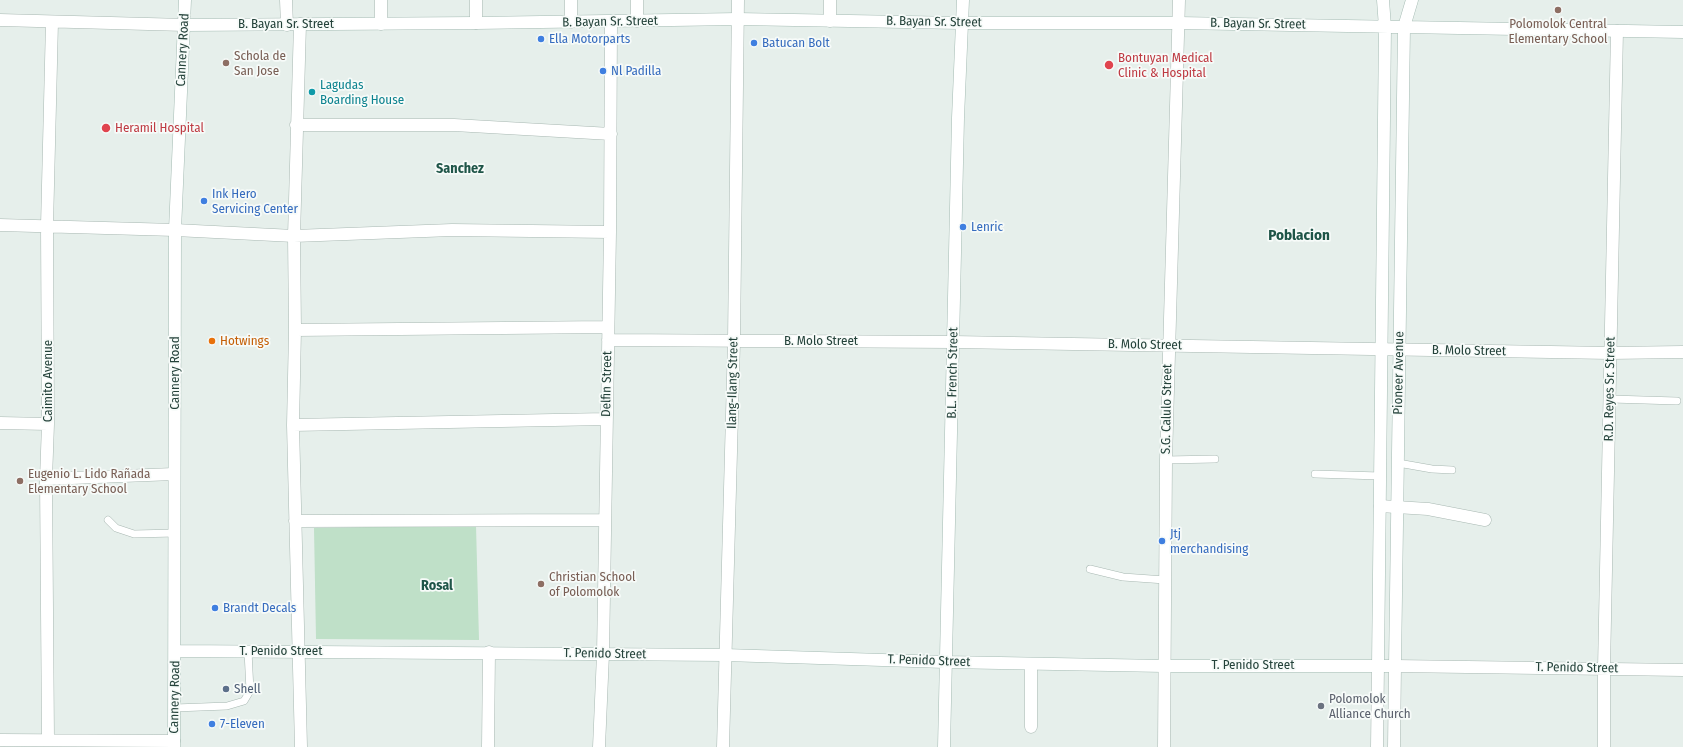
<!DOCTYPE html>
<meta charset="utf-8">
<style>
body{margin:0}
canvas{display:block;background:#e6efeb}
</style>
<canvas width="1683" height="747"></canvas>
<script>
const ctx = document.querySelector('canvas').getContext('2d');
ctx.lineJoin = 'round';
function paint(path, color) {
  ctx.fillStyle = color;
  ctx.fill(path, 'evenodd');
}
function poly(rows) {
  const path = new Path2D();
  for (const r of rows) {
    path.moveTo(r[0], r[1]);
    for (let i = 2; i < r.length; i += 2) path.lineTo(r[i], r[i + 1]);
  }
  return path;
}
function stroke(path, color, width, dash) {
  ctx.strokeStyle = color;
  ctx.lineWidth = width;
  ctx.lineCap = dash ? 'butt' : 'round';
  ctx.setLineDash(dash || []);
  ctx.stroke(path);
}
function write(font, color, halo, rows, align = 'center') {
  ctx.font = font + ' "Fira Sans Condensed",sans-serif';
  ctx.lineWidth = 3.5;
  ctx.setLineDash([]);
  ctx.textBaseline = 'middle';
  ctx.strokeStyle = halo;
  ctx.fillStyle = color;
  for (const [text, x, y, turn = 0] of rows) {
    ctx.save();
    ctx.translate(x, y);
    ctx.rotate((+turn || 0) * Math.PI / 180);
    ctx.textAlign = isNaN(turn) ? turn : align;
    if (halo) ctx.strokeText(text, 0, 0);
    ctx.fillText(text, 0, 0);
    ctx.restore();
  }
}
const green = poly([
 [476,525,479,640,316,639,314,528]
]);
const lane = poly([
 [1611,399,1677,401],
 [1166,460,1215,459],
 [1398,463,1432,469,1452,470],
 [1315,474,1380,476],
 [108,520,116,528,134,534,175,533],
 [1090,569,1123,577,1165,580],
 [175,708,227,706,244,701,250,691,248,651]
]);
const street = poly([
 [286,0,287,25],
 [476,0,476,23],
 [571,0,571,22],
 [0,20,185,25],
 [637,21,637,0],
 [830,21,830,0],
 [300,24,294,236,295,330,293,425,301,747],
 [381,24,381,0],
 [296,125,454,125,611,134],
 [0,225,175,230,294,236,452,230,610,232],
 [295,330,608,327],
 [608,340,953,342,1610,353,1683,352],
 [0,423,48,424],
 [293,425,606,419],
 [46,479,174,474],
 [1380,506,1428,509,1485,520],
 [295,521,605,520],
 [1031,727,1031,664],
 [0,740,174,741],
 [48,740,46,479,48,424,47,226,52,22],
 [488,747,489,652],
 [599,747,603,654,610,232,611,22],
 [723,747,734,341,738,0],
 [1164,747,1166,460,1179,0],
 [1377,747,1378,665],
 [1394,747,1395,666,1683,670],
 [1604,747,1604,668,1617,31]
]);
const secondary = poly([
 [185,25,476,23,738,19,961,23,1179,23,1683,32],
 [176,651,725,655,945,662,1164,666,1395,666,1404,27,1412,0],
 [1378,665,1385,27,1383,0],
 [174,747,175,230,185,0],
 [944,747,958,118,963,0]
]);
const markers = [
 [1558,10,4,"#8d6e63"],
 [541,39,4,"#3f7fe0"],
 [754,43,4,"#3f7fe0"],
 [226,63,4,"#8d6e63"],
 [1109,65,5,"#e0444e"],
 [603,71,4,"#3f7fe0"],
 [312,92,4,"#0f9aa8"],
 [106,128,5,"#e0444e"],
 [204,201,4,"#3f7fe0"],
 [963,227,4,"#3f7fe0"],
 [212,341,4,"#e8710a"],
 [20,481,4,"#8d6e63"],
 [1162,541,4,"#3f7fe0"],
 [541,584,4,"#8d6e63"],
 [215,608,4,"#3f7fe0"],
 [226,689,4,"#5c6f8a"],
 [1321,706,4,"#6b7280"],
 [212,724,4,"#3f7fe0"]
];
const streetNames = [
 ["B. Bayan Sr. Street",610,22,-1],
 ["B. Bayan Sr. Street",934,22,1],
 ["B. Bayan Sr. Street",286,24],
 ["B. Bayan Sr. Street",1258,24,1],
 ["Cannery Road",183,50,-87],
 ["B. Molo Street",821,341],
 ["B. Molo Street",1145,345,1],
 ["B. Molo Street",1469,351,1],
 ["Cannery Road",175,373,-90],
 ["B.L. French Street",953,373,-89],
 ["Pioneer Avenue",1399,373,-89],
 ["Caimito Avenue",48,381,-90],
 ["Ilang-Ilang Street",733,383,-89],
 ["Delfin Street",607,384,-89],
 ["R.D. Reyes Sr. Street",1610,389,-89],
 ["S.G. Calulo Street",1167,409,-89],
 ["T. Penido Street",281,651],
 ["T. Penido Street",605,654,1],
 ["T. Penido Street",929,661,2],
 ["T. Penido Street",1253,665],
 ["T. Penido Street",1577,668,1],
 ["Cannery Road",175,697,-89]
];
const educationNames = [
 ["Polomolok Central",1558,24,"center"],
 ["Elementary School",1558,39,"center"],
 ["Schola de",234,56],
 ["San Jose",234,71],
 ["Eugenio L. Lido Rañada",28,474],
 ["Elementary School",28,489],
 ["Christian School",549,577],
 ["of Polomolok",549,592]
];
const shopNames = [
 ["Ella Motorparts",549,39],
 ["Batucan Bolt",762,43],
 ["Nl Padilla",611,71],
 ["Ink Hero",212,194],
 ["Servicing Center",212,209],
 ["Lenric",971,227],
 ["Jtj",1170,534],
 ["merchandising",1170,549],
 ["Brandt Decals",223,608],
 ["7-Eleven",220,724]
];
const healthNames = [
 ["Bontuyan Medical",1118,58],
 ["Clinic & Hospital",1118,73],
 ["Heramil Hospital",115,128]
];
const cultureNames = [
 ["Lagudas",320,85],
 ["Boarding House",320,100]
];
const foodNames = [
 ["Hotwings",220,341]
];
const serviceNames = [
 ["Shell",234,689]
];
const worshipNames = [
 ["Polomolok",1329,699],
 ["Alliance Church",1329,714]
];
const neighbourhoodNames = [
 ["Sanchez",460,169],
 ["Rosal",437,586]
];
const quarterNames = [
 ["Poblacion",1299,236]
];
paint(green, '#bfe0c8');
stroke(lane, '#a8b8b2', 8);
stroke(street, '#a8b8b2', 13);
stroke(secondary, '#a4bbb3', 13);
stroke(lane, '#fff', 7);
stroke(street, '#fff', 12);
stroke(secondary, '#fff', 12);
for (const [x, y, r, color] of markers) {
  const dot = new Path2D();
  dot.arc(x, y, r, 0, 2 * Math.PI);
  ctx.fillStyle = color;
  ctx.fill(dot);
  stroke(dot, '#f7fbf9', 1.5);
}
write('13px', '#24423a', '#f7fbf9', streetNames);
write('13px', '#785e54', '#f7fbf9', educationNames, 'left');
write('13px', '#366cbe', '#f7fbf9', shopNames, 'left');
write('13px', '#be3a42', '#f7fbf9', healthNames, 'left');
write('13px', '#0d838f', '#f7fbf9', cultureNames, 'left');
write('13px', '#c56008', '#f7fbf9', foodNames, 'left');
write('13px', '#4e5e75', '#f7fbf9', serviceNames, 'left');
write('13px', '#5b616d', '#f7fbf9', worshipNames, 'left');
write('bold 14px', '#1f5548', '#f7fbf9', neighbourhoodNames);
write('bold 15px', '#1f5548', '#f7fbf9', quarterNames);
</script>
